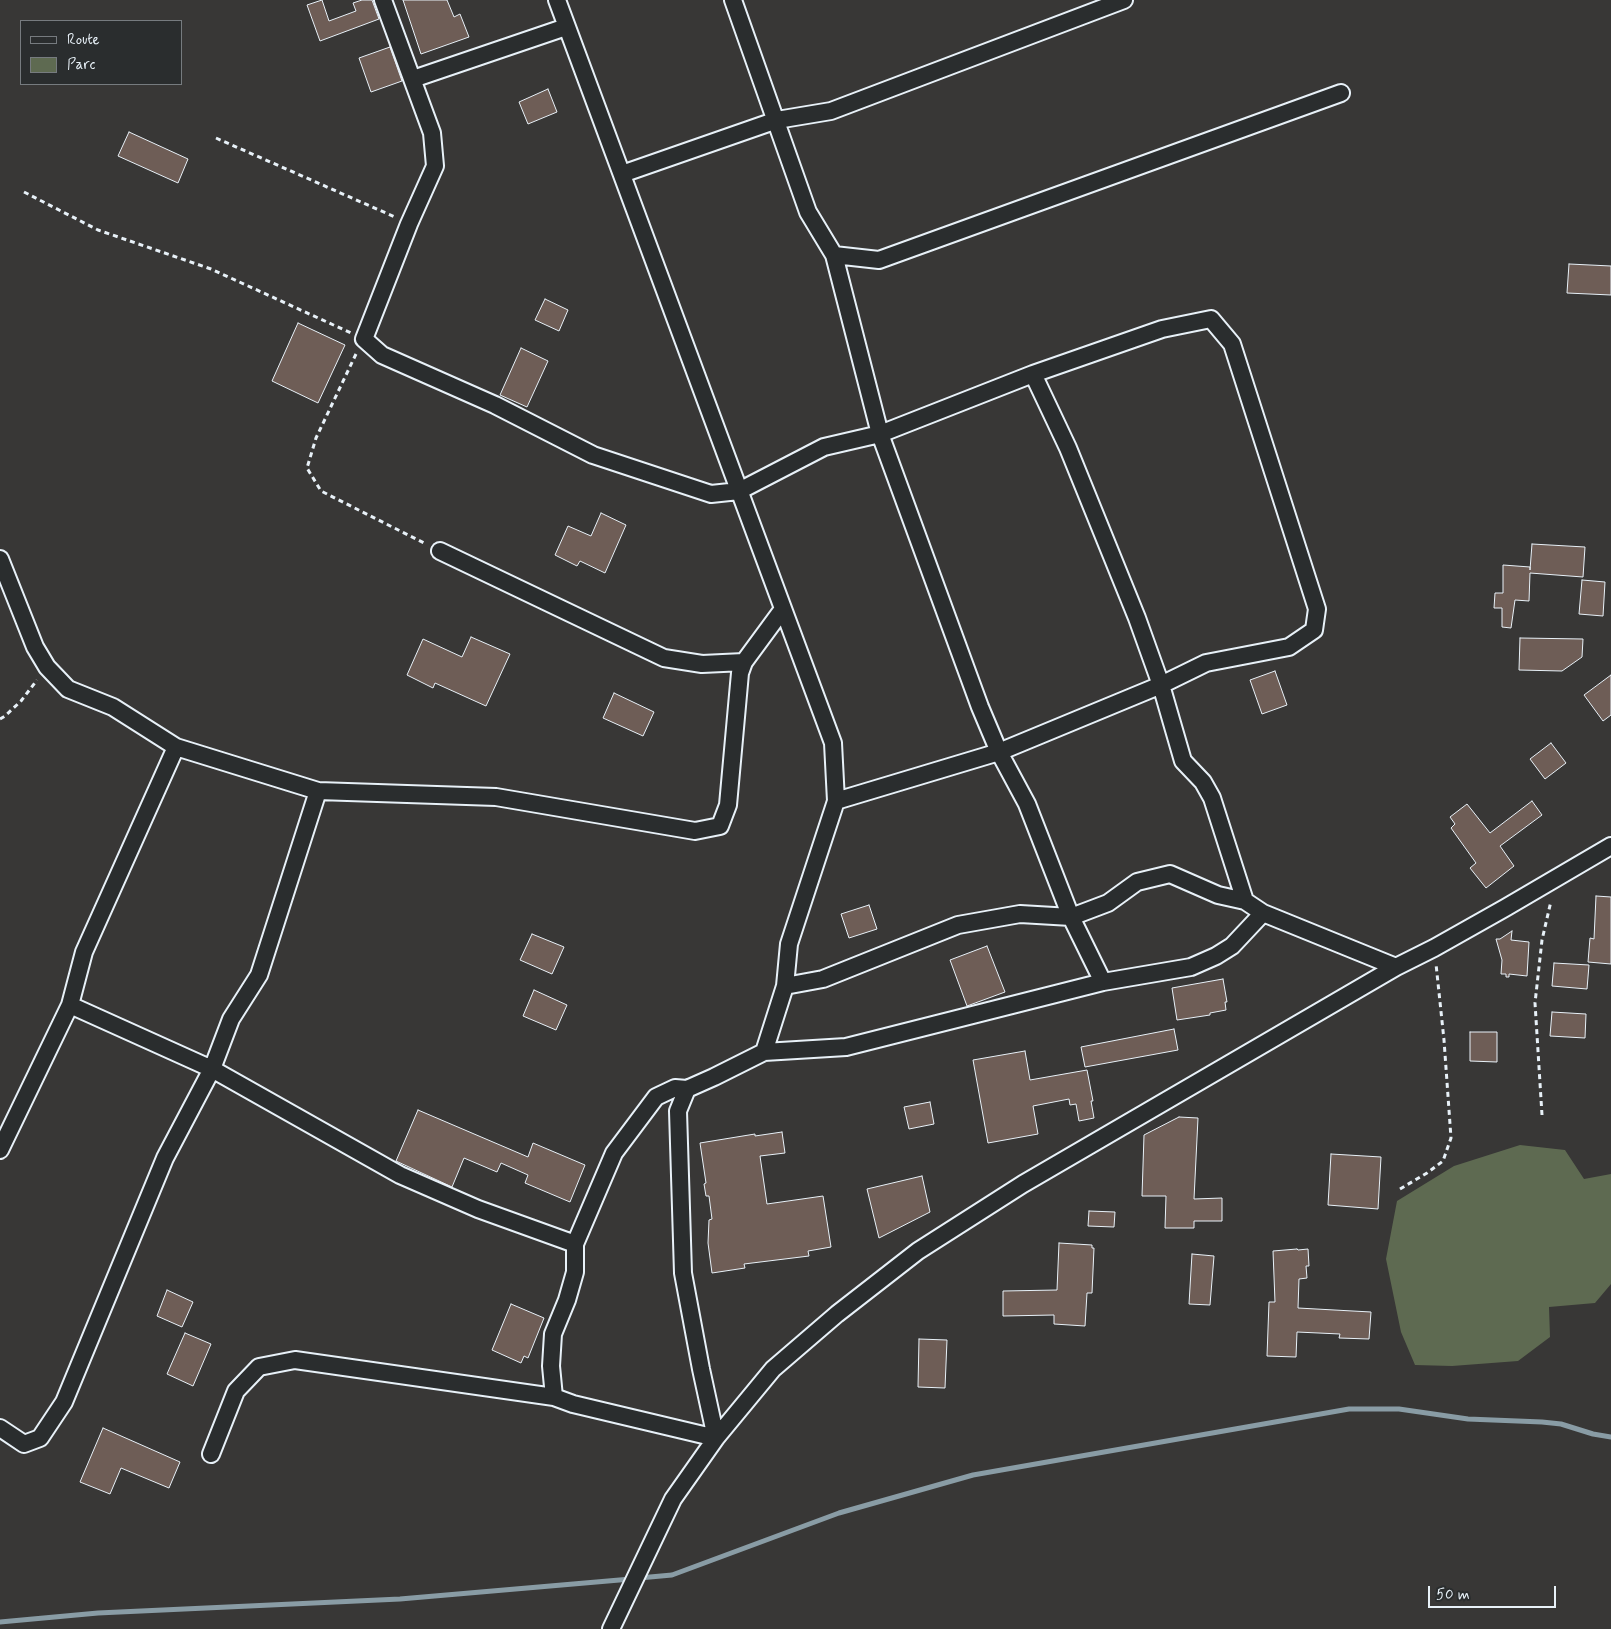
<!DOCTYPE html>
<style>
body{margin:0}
#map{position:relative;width:1611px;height:1629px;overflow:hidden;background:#383736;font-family:Mynerve,sans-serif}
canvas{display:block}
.legend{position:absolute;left:20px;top:20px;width:162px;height:65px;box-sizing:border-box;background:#2a2d2e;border:1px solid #767b7f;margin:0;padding:6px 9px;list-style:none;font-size:15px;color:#e8f1f8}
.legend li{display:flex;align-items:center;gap:10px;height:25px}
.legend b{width:25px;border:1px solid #767b7f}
.scale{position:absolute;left:1428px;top:1586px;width:128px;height:22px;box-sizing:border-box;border:2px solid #e8f1f8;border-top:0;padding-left:6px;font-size:15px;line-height:18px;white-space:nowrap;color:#e8f1f8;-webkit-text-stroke:4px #2a2d2e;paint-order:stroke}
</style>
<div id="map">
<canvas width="1611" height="1629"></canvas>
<ul class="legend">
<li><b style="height:6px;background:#2a2d2e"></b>Route</li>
<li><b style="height:14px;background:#5e6a51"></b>Parc</li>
</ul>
<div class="scale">50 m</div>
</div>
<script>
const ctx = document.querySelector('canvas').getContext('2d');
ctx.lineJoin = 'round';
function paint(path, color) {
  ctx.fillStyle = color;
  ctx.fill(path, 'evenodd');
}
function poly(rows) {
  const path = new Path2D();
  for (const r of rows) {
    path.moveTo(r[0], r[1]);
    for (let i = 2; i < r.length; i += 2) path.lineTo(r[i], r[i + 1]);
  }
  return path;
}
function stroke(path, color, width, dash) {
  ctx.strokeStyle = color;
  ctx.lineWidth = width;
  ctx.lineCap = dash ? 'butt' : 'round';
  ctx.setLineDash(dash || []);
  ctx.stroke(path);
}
const green = poly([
 [1520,1145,1565,1150,1584,1179,1611,1174,1611,1284,1595,1303,1549,1307,1550,1337,1518,1361,1452,1366,1415,1365,1401,1332,1386,1259,1397,1201,1454,1166]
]);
const stream = poly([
 [639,1578,672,1575,839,1513,973,1475,1349,1409,1399,1409,1468,1419,1542,1422,1561,1424,1593,1434,1611,1437],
 [0,1622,98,1613,400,1599,631,1579]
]);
const building = poly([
 [322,0,329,21,356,11,353,3,362,0,372,0,379,19,320,41,307,5,322,0],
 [403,0,447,0,454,17,460,14,469,37,421,54,403,0],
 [390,47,402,81,371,92,359,58,390,47],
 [548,89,557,112,528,124,519,102,548,89],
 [129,132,188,159,178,183,118,156,129,132],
 [1569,264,1611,266,1611,295,1567,293,1569,264],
 [545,299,568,310,559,331,535,320,545,299],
 [298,323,345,345,318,403,272,381,298,323],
 [521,348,548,361,527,407,500,395,521,348],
 [601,513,626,525,605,573,580,561,577,566,555,555,568,526,591,536,601,513],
 [1532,544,1585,547,1583,577,1530,573,1529,601,1515,600,1511,628,1502,627,1502,608,1494,608,1495,593,1503,593,1503,565,1530,567,1530,570,1532,544],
 [1582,580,1605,582,1603,616,1579,614,1582,580],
 [471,637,510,654,486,706,435,683,433,688,407,675,423,639,462,657,471,637],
 [1520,638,1583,639,1582,657,1562,671,1519,670,1520,638],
 [1275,671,1287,705,1262,714,1250,680,1275,671],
 [1611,675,1611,715,1603,721,1584,695,1611,675],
 [614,693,654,712,643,736,603,718,614,693],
 [1551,743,1566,763,1545,779,1530,759,1551,743],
 [1532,801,1542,815,1500,846,1514,866,1486,888,1470,868,1476,863,1451,828,1455,824,1450,817,1467,804,1490,833,1532,801],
 [1596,896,1611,897,1611,964,1588,962,1590,938,1594,939,1596,896],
 [869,905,877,929,849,938,841,914,869,905],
 [1512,931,1511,940,1529,942,1527,976,1509,974,1509,977,1506,977,1506,974,1501,974,1502,960,1496,939,1500,939,1512,931],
 [532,934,564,947,552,974,520,960,532,934],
 [987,946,1005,992,967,1006,950,960,987,946],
 [1554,963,1589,965,1587,989,1552,986,1554,963],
 [1223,979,1227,1002,1225,1002,1226,1010,1210,1013,1210,1015,1177,1020,1172,988,1223,979],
 [534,990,567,1005,556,1030,523,1016,534,990],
 [1552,1012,1586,1014,1585,1038,1550,1036,1552,1012],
 [1174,1029,1178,1050,1085,1067,1081,1047,1174,1029],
 [1470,1032,1497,1032,1497,1062,1470,1061,1470,1032],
 [1025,1051,1030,1080,1087,1070,1093,1101,1091,1101,1094,1118,1079,1121,1076,1104,1070,1105,1069,1099,1033,1106,1038,1134,988,1143,973,1060,1025,1051],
 [930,1102,934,1124,909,1129,904,1107,930,1102],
 [418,1110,528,1157,533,1143,585,1165,570,1202,525,1183,528,1175,501,1163,497,1172,464,1158,452,1187,396,1161,418,1110],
 [1179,1117,1198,1118,1194,1199,1222,1198,1222,1221,1194,1221,1194,1228,1165,1228,1166,1196,1142,1196,1144,1135,1179,1117],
 [782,1132,785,1153,760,1156,767,1204,823,1196,831,1247,808,1251,809,1256,744,1264,745,1268,712,1273,708,1243,709,1220,712,1219,709,1196,706,1196,704,1184,706,1183,700,1143,755,1134,755,1136,782,1132],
 [1331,1154,1381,1157,1378,1209,1328,1205,1331,1154],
 [922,1176,930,1212,879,1238,867,1189,922,1176],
 [1089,1211,1115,1212,1114,1227,1088,1226,1089,1211],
 [1059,1243,1092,1245,1092,1248,1094,1248,1092,1293,1087,1293,1085,1326,1054,1324,1054,1315,1003,1316,1003,1291,1057,1290,1059,1243],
 [1297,1249,1298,1250,1308,1249,1309,1266,1306,1266,1307,1278,1299,1279,1298,1308,1371,1312,1369,1339,1339,1338,1340,1334,1297,1332,1296,1357,1267,1356,1269,1302,1275,1302,1273,1251,1297,1249],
 [1192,1254,1214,1256,1210,1305,1189,1304,1192,1254],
 [167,1290,193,1302,182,1327,157,1316,167,1290],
 [511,1304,544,1318,528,1358,524,1356,521,1363,492,1350,511,1304],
 [185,1333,211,1344,193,1386,167,1374,185,1333],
 [919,1339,947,1340,945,1388,918,1387,919,1339],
 [103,1428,180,1462,169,1488,121,1468,110,1494,80,1482,103,1428]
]);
const path = poly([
 [216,138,395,217],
 [24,192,98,230,211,269,351,333],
 [356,354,316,438,307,468,321,491,426,544],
 [0,719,5,716,21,701,37,680],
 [1542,1115,1535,1003,1542,940,1551,901],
 [1400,1189,1427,1173,1443,1161,1451,1138,1444,1040,1436,964]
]);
const street = poly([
 [383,0,432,133,435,166,409,224,364,339,382,355,495,405,593,455,711,494,739,491,824,447,880,434,1033,374,1162,329,1211,319,1232,344,1317,609,1314,630,1289,647,1206,663,1161,685,1137,618,1068,448,1033,374],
 [733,0,808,212,834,255,879,260,1341,93],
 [413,79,566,27],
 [622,174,777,120,831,111,1124,0],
 [834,255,880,434,980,707,999,752,1027,804,1071,917,1103,982],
 [440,551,664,658,702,664,744,662],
 [0,559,35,647,47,667,68,689,113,707,176,747,318,791,496,797,695,831,720,826,728,805,740,673,744,662,783,609],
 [836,801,999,752,1161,685,1183,761,1203,782,1212,798,1245,901,1263,913,1396,967],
 [785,986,823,979,958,925,1020,914,1071,917,1108,903,1137,882,1170,874,1218,895,1245,901],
 [70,1005,212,1069,400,1175,478,1209,575,1244],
 [764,1052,846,1047,1103,982,1191,967,1216,956,1232,946,1263,913],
 [0,1150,70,1005,84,952,176,747],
 [554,1397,551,1366,553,1334,567,1300,575,1272,575,1244,614,1153,656,1097,675,1088,687,1089],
 [0,1428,24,1444,40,1438,64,1402,165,1158,212,1069,231,1019,259,975,318,791],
 [211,1454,236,1391,259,1367,295,1360,554,1397,573,1404,716,1438,701,1369,683,1273,678,1111,687,1089,714,1077,764,1052,785,986,789,944,836,801,833,743,557,0],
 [611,1629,673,1499,716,1438,773,1369,837,1314,918,1251,1023,1184,1396,967,1434,948,1505,908,1611,846]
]);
paint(green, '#5e6a51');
stroke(stream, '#899ca5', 5);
paint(building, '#6e5d56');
stroke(building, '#e8f1f8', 1);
stroke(street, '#e8f1f8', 20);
stroke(path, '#e8f1f8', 3, [5, 4]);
stroke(street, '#2a2d2e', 16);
</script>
